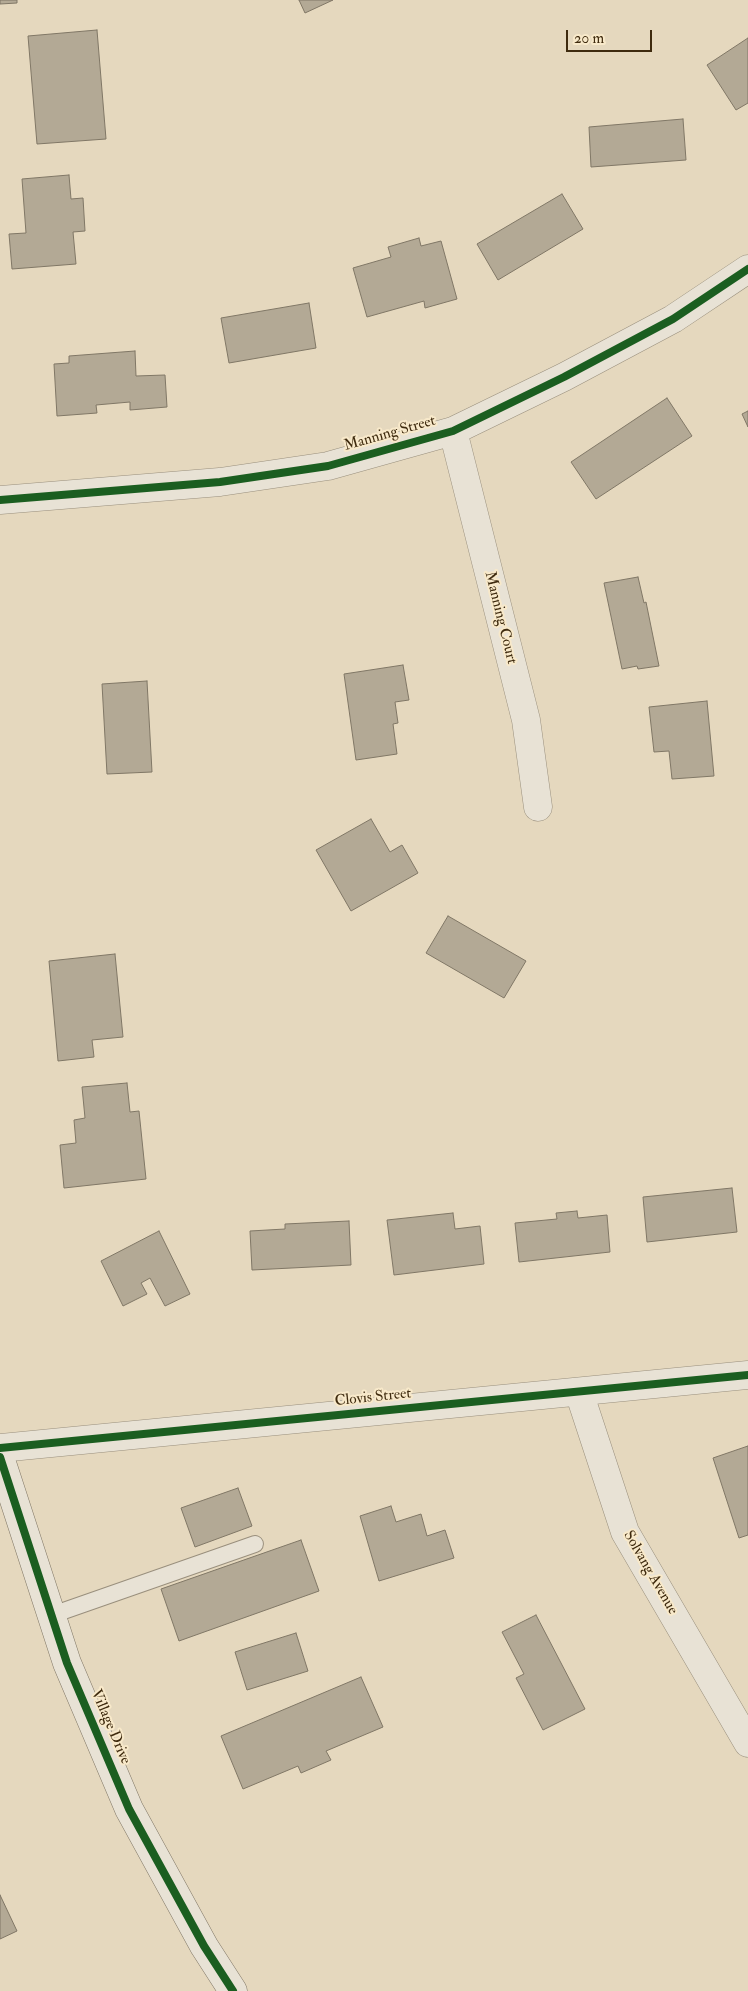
<!DOCTYPE html>
<style>
body{margin:0}
#map{position:relative;width:748px;height:1991px;overflow:hidden;background:#e5d8be;font-family:"IM FELL Double Pica",serif}
canvas{display:block}
.scale{position:absolute;left:566px;top:30px;width:86px;height:22px;box-sizing:border-box;border:2px solid #3e2a0e;border-top:0;padding-left:6px;font-size:15px;line-height:18px;white-space:nowrap;color:#3e2a0e;-webkit-text-stroke:4px #f8e9ca;paint-order:stroke}
</style>
<div id="map">
<canvas width="748" height="1991"></canvas>
<div class="scale">20 m</div>
</div>
<script>
const ctx = document.querySelector('canvas').getContext('2d');
ctx.lineJoin = 'round';
function paint(path, color) {
  ctx.fillStyle = color;
  ctx.fill(path, 'evenodd');
}
function poly(rows) {
  const path = new Path2D();
  for (const r of rows) {
    path.moveTo(r[0], r[1]);
    for (let i = 2; i < r.length; i += 2) path.lineTo(r[i], r[i + 1]);
  }
  return path;
}
function stroke(path, color, width, dash) {
  ctx.strokeStyle = color;
  ctx.lineWidth = width;
  ctx.lineCap = dash ? 'butt' : 'round';
  ctx.setLineDash(dash || []);
  ctx.stroke(path);
}
function write(font, color, halo, rows, align = 'center') {
  ctx.font = font + ' "IM FELL Double Pica",serif';
  ctx.lineWidth = 4;
  ctx.setLineDash([]);
  ctx.textBaseline = 'middle';
  ctx.strokeStyle = halo;
  ctx.fillStyle = color;
  for (const [text, x, y, turn = 0] of rows) {
    ctx.save();
    ctx.translate(x, y);
    ctx.rotate((+turn || 0) * Math.PI / 180);
    ctx.textAlign = isNaN(turn) ? turn : align;
    if (halo) ctx.strokeText(text, 0, 0);
    ctx.fillText(text, 0, 0);
    ctx.restore();
  }
}
const building = poly([
 [0,0,17,0,17,3,0,4,0,0],
 [299,0,333,0,305,13,299,0],
 [97,30,106,139,37,144,28,36,97,30],
 [748,38,748,103,736,110,707,65,748,38],
 [683,119,686,160,591,167,589,127,683,119],
 [69,175,71,199,83,198,85,231,73,232,76,264,12,269,9,234,26,233,22,179,69,175],
 [562,194,583,229,498,280,477,244,562,194],
 [419,238,421,246,441,241,457,299,425,308,424,301,367,317,353,268,391,257,388,247,419,238],
 [309,303,316,348,229,363,221,318,309,303],
 [135,351,136,376,165,375,167,407,130,410,130,402,96,405,97,413,57,416,54,364,69,363,69,356,135,351],
 [667,398,692,436,596,499,571,462,667,398],
 [748,411,748,427,742,414,748,411],
 [638,577,644,603,646,602,659,666,638,669,637,666,622,669,604,583,638,577],
 [403,665,409,700,395,702,398,723,393,724,397,754,356,760,344,674,403,665],
 [147,681,152,772,107,774,102,684,147,681],
 [707,701,714,776,672,779,669,751,654,752,649,707,707,701],
 [371,819,390,852,402,845,418,873,351,911,316,850,371,819],
 [448,916,526,961,504,998,426,953,448,916],
 [115,954,123,1037,92,1040,94,1057,58,1061,49,961,115,954],
 [127,1083,130,1112,139,1111,146,1179,64,1188,60,1145,76,1143,74,1120,85,1118,82,1087,127,1083],
 [732,1188,737,1232,647,1242,643,1197,732,1188],
 [577,1211,578,1218,607,1215,610,1252,519,1262,515,1223,557,1219,556,1213,577,1211],
 [453,1213,455,1229,480,1226,484,1264,394,1275,387,1220,453,1213],
 [349,1221,351,1265,252,1270,250,1231,285,1229,285,1224,349,1221],
 [159,1231,190,1294,165,1306,150,1278,141,1283,147,1294,123,1306,101,1261,159,1231],
 [748,1446,748,1535,739,1538,713,1458,748,1446],
 [238,1488,252,1526,195,1547,181,1508,238,1488],
 [391,1506,396,1522,421,1514,427,1536,445,1530,454,1558,379,1581,360,1516,391,1506],
 [301,1540,319,1591,179,1641,161,1589,301,1540],
 [536,1615,585,1709,543,1730,516,1678,524,1674,502,1632,536,1615],
 [296,1633,308,1671,247,1690,235,1652,296,1633],
 [361,1677,383,1727,326,1751,331,1760,301,1773,298,1766,243,1789,221,1736,361,1677],
 [0,1895,17,1931,0,1939,0,1895]
]);
const lane = poly([
 [52,1615,255,1544]
]);
const street = poly([
 [453,431,526,720,538,807],
 [0,500,220,482,328,466,453,431,564,377,673,319,748,269],
 [579,1392,625,1532,748,1743],
 [0,1448,748,1375]
]);
const secondary = poly([
 [0,1457,67,1663,129,1809,204,1946,233,1991]
]);
const cycleway = poly([
 [0,500,220,482,328,466,453,431,564,377,673,319,748,269],
 [0,1448,748,1375],
 [0,1457,67,1663,129,1809,204,1946,233,1991]
]);
const streetNames = [
 ["Manning Street",390,434,-16],
 ["Manning Court",500,618,76],
 ["Clovis Street",373,1398,-6],
 ["Solvang Avenue",650,1573,60],
 ["Village Drive",110,1727,67]
];
paint(building, '#b3a995');
stroke(building, '#807766', 1);
stroke(lane, '#998f7d', 18);
stroke(street, '#998f7d', 29);
stroke(secondary, '#807766', 29);
stroke(lane, '#e8e2d5', 16);
stroke(street, '#e8e2d5', 28);
stroke(secondary, '#e8e2d5', 28);
stroke(cycleway, '#1b5e20', 8);
write('15px', '#3e2a0e', '#f8e9ca', streetNames);
</script>
